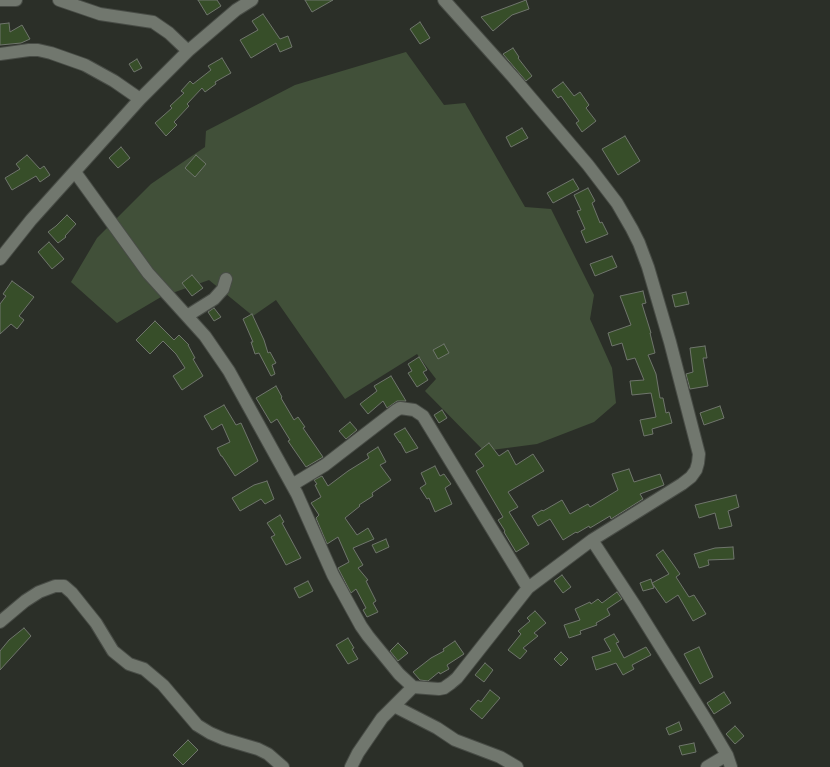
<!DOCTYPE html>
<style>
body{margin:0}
canvas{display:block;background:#2b2f28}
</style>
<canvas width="830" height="767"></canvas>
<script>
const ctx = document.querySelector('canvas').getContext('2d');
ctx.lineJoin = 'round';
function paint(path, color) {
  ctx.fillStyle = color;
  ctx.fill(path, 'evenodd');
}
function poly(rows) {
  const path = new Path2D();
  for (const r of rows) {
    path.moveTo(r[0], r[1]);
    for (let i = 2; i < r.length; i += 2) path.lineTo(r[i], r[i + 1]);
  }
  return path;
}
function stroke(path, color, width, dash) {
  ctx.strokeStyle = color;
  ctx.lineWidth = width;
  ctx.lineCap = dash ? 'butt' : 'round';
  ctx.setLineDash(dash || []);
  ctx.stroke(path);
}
const green = poly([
 [406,52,444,105,465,103,525,207,551,209,594,295,590,319,612,368,616,403,594,422,537,444,484,451,425,391,436,379,417,354,345,399,276,300,253,316,209,280,161,297,117,323,71,282,97,238,151,184,205,147,206,131,295,85]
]);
const building = poly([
 [198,0,217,0,221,6,207,15,198,0],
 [305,0,333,0,312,12,305,0],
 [526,0,529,9,512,15,493,31,481,17,526,0],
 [263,14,280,39,288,36,292,47,280,52,276,43,251,58,240,40,258,30,252,21,263,14],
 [420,22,430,38,420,44,410,29,420,22],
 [9,23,10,32,22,25,30,39,21,43,0,45,0,24,9,23],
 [513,48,519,57,518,58,532,76,526,81,503,54,513,48],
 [222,58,231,73,215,82,216,84,205,92,202,88,187,104,189,106,174,122,177,125,166,136,155,123,172,108,170,106,184,93,181,91,190,81,193,84,211,70,208,66,222,58],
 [137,59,142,68,134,72,129,64,137,59],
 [563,82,574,96,580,92,589,105,586,108,596,121,582,132,576,123,579,121,561,96,558,98,552,90,563,82],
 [522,128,528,138,511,147,506,137,522,128],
 [625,136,640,161,618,175,602,149,625,136],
 [121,147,130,158,118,168,109,158,121,147],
 [27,155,40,169,44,166,50,175,40,182,36,176,12,190,5,178,20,169,16,164,27,155],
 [196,155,206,164,195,177,185,168,196,155],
 [573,179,579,189,553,203,547,193,573,179],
 [588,188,595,201,592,203,600,223,602,222,608,234,586,243,581,231,585,229,577,211,581,210,574,195,588,188],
 [67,215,76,224,65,236,66,237,58,243,48,232,56,226,67,215],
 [49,242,64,259,52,269,38,252,49,242],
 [612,256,617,267,595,276,590,264,612,256],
 [192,275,203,288,192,296,182,283,192,275],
 [12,281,34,297,19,316,24,320,17,329,11,324,0,334,0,304,6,296,3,294,12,281],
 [643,291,646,303,642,304,651,333,650,333,655,353,648,355,656,374,660,398,663,398,666,413,669,412,672,423,652,429,653,434,644,436,640,420,656,417,651,393,632,395,630,381,644,380,635,358,627,360,622,343,612,346,608,333,631,325,620,296,643,291],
 [686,292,689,304,675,307,672,295,686,292],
 [214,308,221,317,214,321,208,312,214,308],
 [252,314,264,340,268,353,270,352,276,363,272,365,275,374,271,376,259,353,255,354,251,342,253,342,243,319,252,314],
 [155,321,174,340,179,335,189,345,188,345,195,358,193,359,203,376,182,390,173,376,185,368,176,354,163,341,150,354,136,340,155,321],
 [444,344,449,353,438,359,433,350,444,344],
 [705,346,707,358,703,358,708,386,690,389,686,374,693,372,690,348,705,346],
 [419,357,427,370,423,372,428,380,417,387,408,373,412,371,408,364,419,357],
 [391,376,406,401,397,401,387,408,383,401,368,414,360,404,377,391,374,386,391,376],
 [276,386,282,397,281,398,294,420,298,417,305,427,303,428,323,457,306,467,288,441,290,440,277,419,271,423,256,398,276,386],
 [224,405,236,425,241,423,258,461,235,476,222,456,221,456,217,448,230,442,222,424,212,430,204,416,224,405],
 [720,406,724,418,704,425,700,413,720,406],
 [442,410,447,418,439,423,434,415,442,410],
 [350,422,357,430,346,439,339,431,350,422],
 [405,428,418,448,406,453,400,442,400,443,394,434,405,428],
 [489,443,499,456,508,450,516,465,533,454,544,471,508,492,518,507,509,512,529,544,516,552,504,532,505,531,498,520,503,517,476,471,484,466,475,454,489,443],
 [378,447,386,462,380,465,391,480,372,493,373,496,359,505,360,506,345,518,357,535,368,528,374,539,353,548,363,565,358,568,368,580,366,581,376,601,373,603,378,612,367,617,363,610,366,608,356,589,351,593,338,568,349,562,338,537,327,544,316,518,319,515,311,503,321,497,315,485,317,484,314,480,322,476,328,486,348,471,369,458,367,454,378,447],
 [435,466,440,476,444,474,451,484,445,488,452,504,435,512,429,498,427,499,420,488,426,484,421,473,435,466],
 [629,469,634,482,660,474,664,485,640,494,643,499,611,519,610,516,590,528,589,526,577,533,576,532,563,540,550,519,538,526,532,516,542,510,543,511,562,500,570,514,588,504,590,507,618,490,612,474,629,469],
 [267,481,274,499,265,504,261,499,240,511,232,498,254,485,267,481],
 [736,495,739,507,728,511,732,526,719,529,715,513,699,518,695,505,736,495],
 [280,515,284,522,282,523,301,558,286,565,271,537,275,535,267,523,280,515],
 [386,539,389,547,376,553,372,545,386,539],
 [733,547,734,559,708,560,709,565,699,568,694,554,715,548,733,547],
 [663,550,680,574,676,577,689,597,694,595,706,614,693,621,678,595,666,603,652,583,654,588,643,591,640,583,651,579,652,583,669,574,656,555,663,550],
 [562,575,571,587,563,593,554,581,562,575],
 [308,581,313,591,299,598,294,588,308,581],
 [617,592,622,599,607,609,610,615,596,623,597,625,580,631,581,634,569,638,564,625,580,620,575,609,590,602,591,604,598,599,602,603,617,592],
 [535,611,546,623,534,633,538,636,523,648,527,651,520,659,508,650,521,634,518,631,530,621,527,618,535,611],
 [24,628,31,636,0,670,0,651,9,640,24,628],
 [614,634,619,642,616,643,624,658,646,647,651,655,632,665,634,669,623,675,616,663,596,670,592,657,611,651,604,639,614,634],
 [348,638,354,648,352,649,358,659,348,664,336,645,348,638],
 [455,641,464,654,447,665,449,669,440,674,439,672,428,681,420,680,413,672,431,658,444,651,443,649,455,641],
 [398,643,408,653,398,661,390,651,398,643],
 [699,647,713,677,700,684,684,654,699,647],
 [561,652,568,659,561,666,554,659,561,652],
 [485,663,493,670,484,682,475,675,485,663],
 [490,690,500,698,482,719,470,709,478,700,481,702,490,690],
 [724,692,731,703,714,714,707,703,724,692],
 [679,722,682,730,669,735,666,728,679,722],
 [735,726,744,736,735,744,726,734,735,726],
 [188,740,198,750,183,765,173,755,188,740],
 [694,743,696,752,682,755,679,746,694,743]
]);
const minor = poly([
 [0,0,16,0],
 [59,0,100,14,153,22,169,33,188,51],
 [0,54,29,50,38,50,51,53,85,65,114,81,140,99],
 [75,172,148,273,205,336,229,371,297,494,333,575,361,626,368,636,399,674,413,687],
 [0,259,31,220,140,99,188,51,236,10,252,0],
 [187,316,214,299,223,289,226,279],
 [292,485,325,465,395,411,400,408,414,410,423,416,528,588],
 [592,540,634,604,708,723,727,755,731,767],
 [0,622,25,601,39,592,55,586,64,586,72,593,96,623,113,651,129,664,144,669,163,685,197,725,210,733,224,739,258,749,268,754,283,767],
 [394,706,437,728,455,740,500,757,517,767],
 [351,767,358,753,382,718,413,687,439,689,444,688,451,683,457,678,528,588,592,540,682,484,691,477,696,470,698,463,699,454,670,342,648,267,639,243,632,229,617,203,588,165,513,77,444,0],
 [707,767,727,755]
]);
paint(green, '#415039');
paint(building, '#374e29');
stroke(building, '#6f756c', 1);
stroke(minor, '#484c46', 14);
stroke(minor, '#71776e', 12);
</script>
